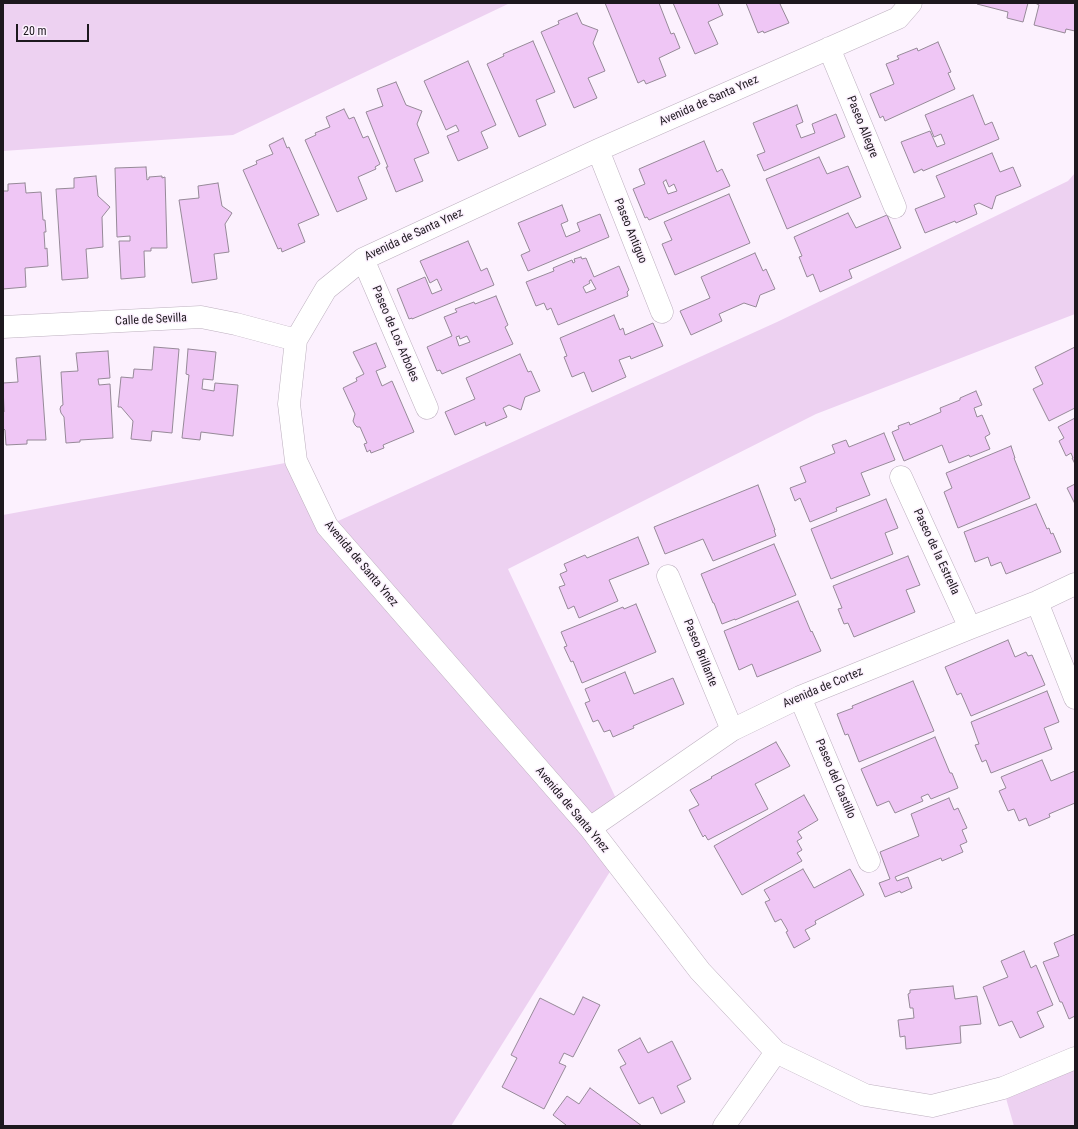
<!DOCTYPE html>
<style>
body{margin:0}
#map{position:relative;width:1078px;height:1129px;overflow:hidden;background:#fcf1fe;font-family:"Roboto Condensed",sans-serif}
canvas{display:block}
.frame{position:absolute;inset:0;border:4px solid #1d181e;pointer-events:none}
.scale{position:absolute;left:16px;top:24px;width:73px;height:18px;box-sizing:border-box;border:2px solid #1d181e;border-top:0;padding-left:5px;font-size:12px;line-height:14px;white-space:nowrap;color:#1d181e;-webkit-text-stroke:3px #fcf1fe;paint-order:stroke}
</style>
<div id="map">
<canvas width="1078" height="1129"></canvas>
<div class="frame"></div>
<div class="scale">20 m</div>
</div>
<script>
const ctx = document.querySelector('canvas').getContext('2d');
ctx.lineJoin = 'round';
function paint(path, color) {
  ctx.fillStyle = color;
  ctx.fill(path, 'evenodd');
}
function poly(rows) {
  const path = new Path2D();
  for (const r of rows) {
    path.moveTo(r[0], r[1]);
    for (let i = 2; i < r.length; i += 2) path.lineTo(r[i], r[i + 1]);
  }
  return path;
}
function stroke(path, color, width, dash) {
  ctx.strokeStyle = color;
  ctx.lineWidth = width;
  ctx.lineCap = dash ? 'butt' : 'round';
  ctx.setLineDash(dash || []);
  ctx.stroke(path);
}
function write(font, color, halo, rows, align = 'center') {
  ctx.font = font + ' "Roboto Condensed",sans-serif';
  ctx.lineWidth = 3;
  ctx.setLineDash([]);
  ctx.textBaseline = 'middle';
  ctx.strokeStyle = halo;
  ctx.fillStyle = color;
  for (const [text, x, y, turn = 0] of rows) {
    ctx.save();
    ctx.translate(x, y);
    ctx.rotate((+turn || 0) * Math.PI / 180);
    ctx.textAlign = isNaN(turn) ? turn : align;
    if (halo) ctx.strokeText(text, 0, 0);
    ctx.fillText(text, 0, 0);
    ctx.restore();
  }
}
const green = poly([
 [3,3,510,3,233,135,3,151],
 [1075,173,1075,314,816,414,508,569,620,807,590,828,616,862,451,1126,3,1126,3,515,296,461,327,526,777,322,1068,181],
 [1075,1058,1075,1126,1014,1126,1003,1088]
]);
const building = poly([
 [605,3,659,3,671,34,674,33,680,48,659,58,666,76,646,84,644,80,638,83,605,3],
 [673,3,718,3,723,15,708,22,718,44,695,54,673,3],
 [746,3,783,3,780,4,789,23,764,33,763,31,758,33,746,3],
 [977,3,1028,3,1023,22,1007,18,1008,12,977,4,977,3],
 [1035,3,1075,3,1075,31,1066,29,1065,33,1034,25,1039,5,1035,3],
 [577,13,582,24,598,30,593,43,605,71,588,78,597,98,574,108,541,32,559,24,558,21,577,13],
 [533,41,555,92,536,100,546,125,519,137,487,64,504,56,503,54,533,41],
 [938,42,951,72,948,73,955,89,885,121,883,116,880,118,870,94,894,84,886,64,899,59,897,56,917,48,918,51,938,42],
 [468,61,496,125,481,132,488,148,458,161,447,136,459,131,456,125,446,130,424,81,468,61],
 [396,82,406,105,422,111,417,124,429,153,414,159,423,181,396,192,386,167,388,167,366,112,383,106,377,89,396,82],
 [973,95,985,125,992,122,999,139,923,171,922,169,914,173,901,142,930,131,937,147,945,144,941,134,934,137,925,115,973,95],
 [797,105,803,122,796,125,801,138,815,133,812,124,836,114,845,137,764,171,757,155,765,152,753,123,797,105],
 [344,109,349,119,354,117,363,138,368,136,380,164,375,167,376,169,358,177,367,199,337,212,305,140,316,135,315,133,330,127,326,117,344,109],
 [283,138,287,148,289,147,319,215,298,224,305,242,282,252,281,248,278,249,243,170,257,164,256,161,273,154,269,145,283,138],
 [704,141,717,172,722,169,730,186,649,220,647,217,645,218,633,189,645,184,639,169,704,141],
 [666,180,669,187,674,184,677,191,668,194,663,182,666,180],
 [992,153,1000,172,1013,167,1021,186,996,196,992,209,979,203,974,205,977,214,956,223,955,221,925,233,915,209,945,197,936,176,992,153],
 [819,157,827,174,848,166,861,197,787,229,766,179,819,157],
 [146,167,147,180,149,179,149,177,162,176,162,178,165,177,167,248,151,248,151,251,144,251,145,277,121,279,119,241,130,241,130,236,117,237,115,168,146,167],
 [96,176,98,196,110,207,102,217,103,247,86,249,88,278,62,280,56,189,74,188,74,178,96,176],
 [25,183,26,193,41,192,43,220,45,220,46,232,44,232,45,249,47,248,48,266,25,268,26,287,3,289,3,191,8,191,8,184,25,183],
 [218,183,222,206,232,213,225,224,229,252,214,254,217,279,192,283,179,200,199,198,198,186,218,183],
 [729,194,750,243,675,275,662,244,672,240,664,222,729,194],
 [562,205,568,221,561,224,566,237,580,231,577,223,600,214,609,237,528,271,521,255,530,251,518,223,562,205],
 [848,213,856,228,887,215,901,248,849,270,852,278,820,292,813,274,807,277,799,257,802,256,794,237,848,213],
 [468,241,481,271,487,268,494,285,412,319,412,318,409,319,397,289,425,277,432,294,442,290,437,279,430,283,420,261,468,241],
 [755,253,763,271,766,269,775,289,760,295,756,307,744,303,719,314,722,321,691,335,680,311,710,298,701,277,755,253],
 [581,257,582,259,586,258,594,277,619,266,629,290,627,292,628,296,558,325,551,308,547,310,544,303,536,306,526,282,554,271,553,268,572,260,573,263,575,262,574,259,581,257],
 [591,280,596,289,586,293,583,287,590,283,589,281,591,280],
 [496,296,508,325,505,327,513,344,442,374,440,370,437,371,427,347,452,336,444,317,457,312,455,309,474,302,475,304,496,296],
 [459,336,460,339,467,336,470,342,459,346,456,337,459,336],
 [614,315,620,330,623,328,625,335,653,323,663,346,631,359,630,356,619,360,626,377,592,392,584,372,572,377,564,357,567,356,560,338,614,315],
 [376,343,386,367,376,371,382,386,392,381,414,432,383,445,384,448,371,453,370,450,367,452,364,444,367,443,360,427,357,427,355,425,353,421,355,414,343,388,357,381,356,378,364,374,353,352,376,343],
 [154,347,179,349,172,433,152,431,151,441,131,439,133,421,121,407,118,407,121,377,133,378,134,369,152,370,154,347],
 [1075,347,1075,408,1049,421,1033,389,1043,384,1035,367,1075,347],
 [188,349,216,352,213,380,203,379,202,389,214,391,215,383,238,385,233,436,201,432,200,440,182,438,189,375,186,374,188,349],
 [108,351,110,378,98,379,99,385,110,384,113,438,80,440,80,442,66,443,64,417,61,413,60,409,61,406,63,405,61,372,78,371,76,353,108,351],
 [520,354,528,372,531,371,540,391,525,397,521,410,509,405,503,408,507,417,486,426,485,422,455,435,445,412,475,399,466,378,520,354],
 [40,356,46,440,27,440,27,444,6,445,5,430,3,428,3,413,4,412,3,383,18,382,16,358,40,356],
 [976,391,982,405,974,408,977,417,982,415,990,434,985,437,990,449,970,457,969,455,949,463,942,445,904,461,892,432,899,429,898,426,909,422,910,425,941,412,940,408,960,400,960,398,976,391],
 [1075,418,1075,464,1072,458,1073,458,1071,453,1066,456,1059,441,1064,438,1058,427,1075,418],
 [884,433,895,460,861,473,870,495,836,508,837,511,810,522,800,498,795,501,790,488,806,482,800,467,835,453,832,445,846,440,849,447,884,433],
 [1011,446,1015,458,1014,458,1030,498,958,528,944,492,952,488,946,473,1011,446],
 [1075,484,1075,504,1067,488,1075,484],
 [758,485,775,530,774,530,776,536,713,561,703,539,665,554,654,527,758,485],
 [886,499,898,528,885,533,893,554,831,579,811,529,886,499],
 [1036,504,1047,529,1049,528,1051,534,1053,533,1061,552,1006,574,1001,562,991,566,988,557,975,562,964,532,1036,504],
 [638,537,649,564,609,580,618,601,579,618,574,606,568,609,559,587,565,585,560,574,567,571,564,564,585,555,587,558,638,537],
 [774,544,796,595,735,620,735,619,722,624,714,603,713,603,701,574,774,544],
 [908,556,920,585,906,590,915,612,854,637,848,623,844,624,838,609,842,608,833,586,908,556],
 [798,601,811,632,812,631,821,651,757,677,752,664,739,670,724,631,798,601],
 [636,604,656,652,582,683,573,661,571,662,564,647,567,646,561,632,623,607,624,609,636,604],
 [1008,640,1015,657,1026,652,1028,656,1032,655,1045,685,971,716,961,693,957,695,945,667,1008,640],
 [625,672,634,694,673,678,684,704,633,726,634,728,613,737,610,730,604,732,598,720,593,722,585,703,590,701,585,689,625,672],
 [913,681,934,731,859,762,848,734,845,735,837,714,853,708,852,706,913,681],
 [1047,691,1059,722,1044,728,1052,749,991,773,986,760,982,762,975,745,979,744,971,722,1047,691],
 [935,737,950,773,952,773,958,788,931,799,928,794,921,797,923,801,895,813,889,801,877,806,861,769,935,737],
 [776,742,790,766,755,784,768,809,708,840,705,835,703,837,689,810,699,805,690,790,712,778,711,777,776,742],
 [1042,760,1051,781,1075,771,1075,803,1049,814,1050,817,1029,826,1026,818,1019,821,1014,809,1008,811,999,791,1006,788,1001,777,1042,760],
 [804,795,818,820,798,832,802,838,797,841,802,850,797,853,802,861,742,895,714,846,804,795],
 [949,798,954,810,958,808,967,828,962,830,967,842,960,845,963,852,942,861,941,858,895,877,897,881,908,877,912,888,901,893,900,891,885,897,879,883,890,879,880,852,919,836,911,814,949,798],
 [803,869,814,888,850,869,864,895,815,921,816,924,805,930,810,939,794,948,786,932,788,931,781,919,775,922,765,902,770,900,764,890,803,869],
 [1075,934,1075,1016,1069,1019,1062,1002,1060,1002,1043,962,1059,956,1054,943,1075,934],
 [1024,951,1031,968,1036,965,1053,1005,1037,1012,1044,1027,1020,1038,1012,1021,999,1026,983,987,1008,977,1001,961,1024,951],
 [953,986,955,999,977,996,981,1024,960,1026,961,1043,906,1049,905,1036,900,1037,898,1020,914,1018,913,1008,910,1008,908,994,910,993,910,990,953,986],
 [583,997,600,1005,573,1057,564,1053,559,1063,566,1066,544,1109,502,1087,517,1058,511,1055,540,998,574,1015,583,997],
 [640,1038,648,1053,672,1041,691,1079,677,1086,685,1102,661,1114,653,1097,639,1104,620,1067,626,1064,618,1050,640,1038],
 [590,1088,642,1126,565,1126,566,1125,553,1115,567,1096,579,1104,590,1088]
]);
const minor = poly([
 [911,3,898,18,598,150,363,259,326,289,296,340,289,404,296,461,327,526,590,828,700,971,776,1052,865,1095,932,1106,1003,1088,1075,1058],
 [829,48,895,207],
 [598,150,662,312],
 [363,259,427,408],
 [3,327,201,317,236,324,296,340],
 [901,477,970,628],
 [668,576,732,730],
 [1037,602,1075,698],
 [800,697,869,861],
 [590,828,732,730,800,697,970,628,1037,602,1075,584],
 [724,1126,776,1052]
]);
const streetNames = [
 ["Avenida de Santa Ynez",709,101,-24],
 ["Paseo Allegre",862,127,68],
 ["Paseo Antiguo",630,231,68],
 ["Avenida de Santa Ynez",414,235,-25],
 ["Calle de Sevilla",151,320,-3],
 ["Paseo de Los Arboles",395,334,67],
 ["Paseo de la Estrella",936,552,65],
 ["Avenida de Santa Ynez",361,564,50],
 ["Paseo Brillante",700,653,68],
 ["Avenida de Cortez",823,688,-23],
 ["Paseo del Castillo",835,779,67],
 ["Avenida de Santa Ynez",572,810,50]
];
paint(green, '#edd1f1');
paint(building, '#efc6f5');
stroke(building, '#968998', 1);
stroke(minor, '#bdb0bf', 23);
stroke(minor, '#fff', 22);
write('12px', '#1d181e', '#fcf1fe', streetNames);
</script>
